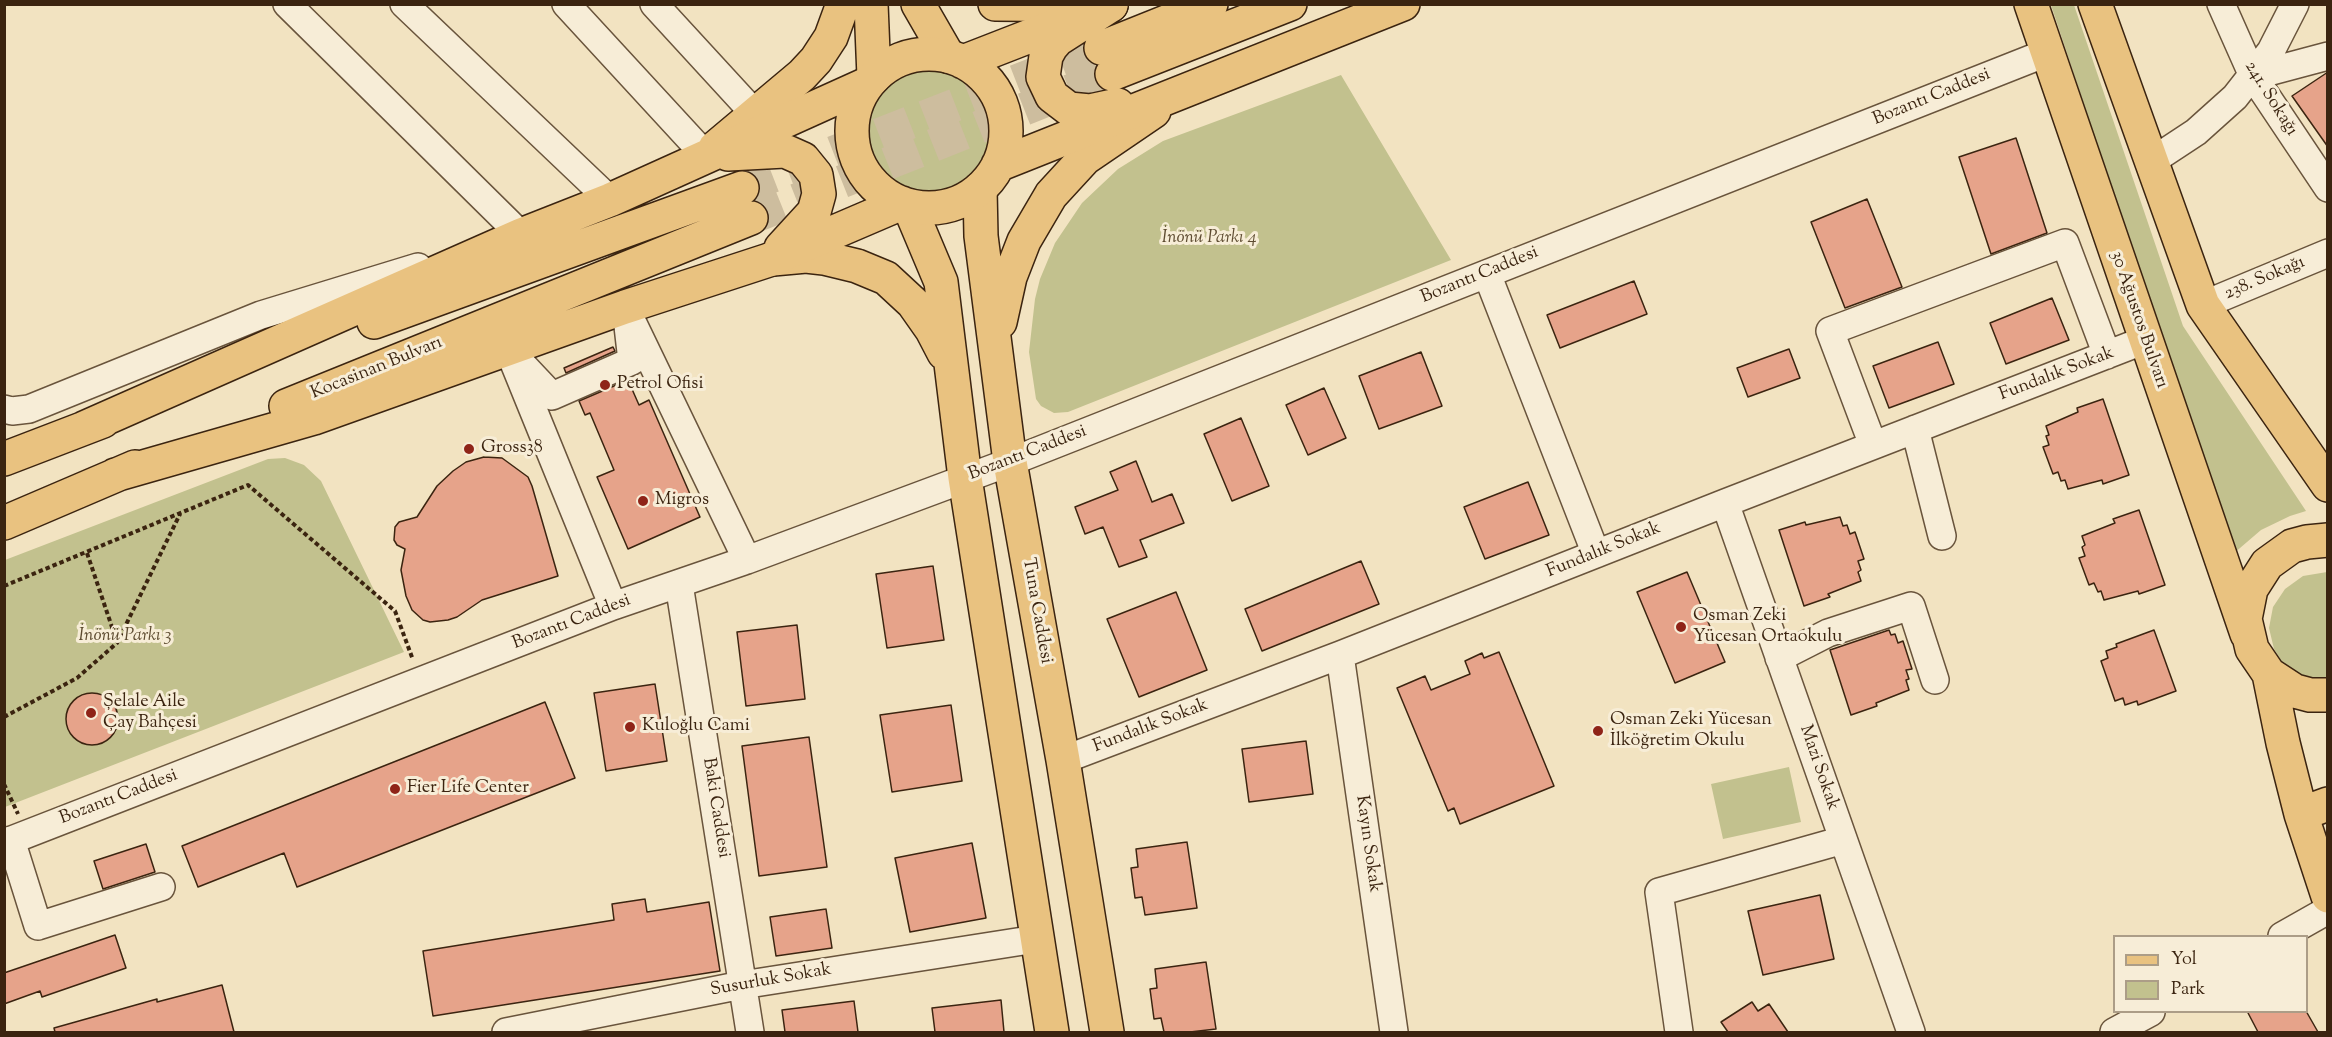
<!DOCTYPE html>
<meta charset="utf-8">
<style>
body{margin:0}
#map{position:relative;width:2332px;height:1037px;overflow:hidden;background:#f2e3c1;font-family:"Sorts Mill Goudy",serif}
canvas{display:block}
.frame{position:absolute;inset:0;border:6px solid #3b2410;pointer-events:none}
.legend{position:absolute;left:2113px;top:935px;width:195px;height:78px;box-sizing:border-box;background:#f7edd7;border:2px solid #ac9d87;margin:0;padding:8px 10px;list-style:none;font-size:18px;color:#3b2410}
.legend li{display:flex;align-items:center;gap:12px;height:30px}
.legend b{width:30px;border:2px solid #ac9d87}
</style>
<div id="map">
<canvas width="2332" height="1037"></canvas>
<div class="frame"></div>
<ul class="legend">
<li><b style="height:8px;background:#e9c280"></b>Yol</li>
<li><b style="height:16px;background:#c2c18e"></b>Park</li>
</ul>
</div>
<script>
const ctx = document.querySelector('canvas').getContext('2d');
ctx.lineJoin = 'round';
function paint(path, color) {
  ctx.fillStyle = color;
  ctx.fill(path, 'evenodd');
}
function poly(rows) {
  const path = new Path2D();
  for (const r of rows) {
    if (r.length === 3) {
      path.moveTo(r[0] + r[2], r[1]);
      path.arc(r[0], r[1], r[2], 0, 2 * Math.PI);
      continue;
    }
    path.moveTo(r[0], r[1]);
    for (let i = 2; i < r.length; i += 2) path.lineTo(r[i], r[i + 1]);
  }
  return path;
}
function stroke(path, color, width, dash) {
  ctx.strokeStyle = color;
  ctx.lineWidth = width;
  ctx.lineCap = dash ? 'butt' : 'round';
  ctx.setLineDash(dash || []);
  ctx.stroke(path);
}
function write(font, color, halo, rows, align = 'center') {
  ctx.font = font + ' "Sorts Mill Goudy",serif';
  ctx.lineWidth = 6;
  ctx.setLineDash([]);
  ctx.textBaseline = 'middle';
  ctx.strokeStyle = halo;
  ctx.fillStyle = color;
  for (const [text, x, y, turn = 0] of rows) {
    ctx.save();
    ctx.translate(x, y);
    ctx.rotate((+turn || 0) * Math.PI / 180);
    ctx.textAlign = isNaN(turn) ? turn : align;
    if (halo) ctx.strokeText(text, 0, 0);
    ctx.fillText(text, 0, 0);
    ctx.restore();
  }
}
const green = poly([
 [2051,5,2074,5,2183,326,2306,511,2290,516,2261,530,2233,554],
 [929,131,60],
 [1341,75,1451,260,1068,412,1054,413,1041,406,1036,399,1029,352,1035,299,1040,279,1055,243,1082,203,1118,169,1163,141],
 [285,458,304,465,321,481,404,652,5,807,5,560,268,459],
 [2327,572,2327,683,2305,679,2286,668,2274,649,2269,628,2273,607,2285,589,2303,576],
 [1789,767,1801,822,1723,839,1711,784]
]);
const building = poly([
 [2328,72,2328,147,2292,96,2328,72],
 [2016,138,2047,233,1991,254,1959,157,2016,138],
 [1867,199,1902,287,1845,308,1811,222,1867,199],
 [1634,281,1647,314,1560,348,1547,315,1634,281],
 [2052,298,2069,340,2006,364,1990,323,2052,298],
 [1938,342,1954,384,1889,408,1873,366,1938,342],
 [613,347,615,351,566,373,564,368,613,347],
 [1789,349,1800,378,1748,397,1737,368,1789,349],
 [1421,352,1442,406,1379,429,1359,376,1421,352],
 [628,380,639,405,649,400,700,517,628,549,597,477,614,470,590,413,585,415,579,401,628,380],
 [1324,388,1346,438,1308,455,1286,405,1324,388],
 [2103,399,2129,475,2103,484,2102,480,2068,489,2065,480,2061,481,2058,472,2053,474,2043,447,2049,445,2046,436,2049,435,2046,426,2078,412,2077,408,2103,399],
 [1241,418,1269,486,1232,501,1204,434,1241,418],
 [484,457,502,458,528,477,532,486,558,576,482,600,457,617,448,620,430,622,423,620,412,610,406,596,401,570,405,549,397,545,394,540,395,527,399,522,417,517,437,486,453,471,466,462,484,457],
 [1136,461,1152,502,1172,494,1184,523,1140,540,1147,557,1119,567,1103,527,1085,534,1075,507,1118,490,1110,472,1136,461],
 [1528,482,1549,535,1485,559,1464,507,1528,482],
 [2139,510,2165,585,2139,594,2138,591,2104,600,2101,591,2098,592,2094,583,2089,585,2079,558,2085,556,2082,547,2085,545,2082,536,2115,523,2113,519,2139,510],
 [1840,517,1843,526,1847,525,1850,534,1855,532,1864,559,1858,561,1861,570,1858,572,1861,581,1828,594,1830,597,1804,606,1779,530,1805,522,1806,525,1840,517],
 [1361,561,1379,604,1262,651,1245,609,1361,561],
 [933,566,944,640,887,648,876,574,933,566],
 [1687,572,1725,662,1675,683,1637,592,1687,572],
 [1176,592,1207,670,1139,697,1107,619,1176,592],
 [797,625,805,699,746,706,737,632,797,625],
 [1889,630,1891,635,1895,634,1898,643,1903,641,1912,669,1906,670,1909,679,1906,680,1909,690,1876,703,1877,706,1851,715,1830,650,1889,630],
 [2154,630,2176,691,2138,705,2137,701,2125,705,2123,698,2115,701,2101,661,2108,658,2106,651,2117,647,2116,644,2154,630],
 [1499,652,1554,786,1460,824,1454,808,1448,811,1397,688,1425,676,1431,690,1470,674,1465,661,1482,653,1484,658,1499,652],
 [655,684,667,761,606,771,594,693,655,684],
 [92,719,26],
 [545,702,575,778,297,887,284,853,198,887,182,846,545,702],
 [951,705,962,781,892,792,880,715,951,705],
 [809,737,827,867,759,876,742,746,809,737],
 [1306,741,1313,794,1249,802,1242,749,1306,741],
 [1187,842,1197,908,1145,915,1142,897,1135,898,1131,868,1138,867,1136,849,1187,842],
 [972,843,986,918,910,932,895,858,972,843],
 [146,844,155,872,103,889,94,861,146,844],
 [1820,895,1834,959,1763,975,1748,911,1820,895],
 [645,899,647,912,709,902,720,971,433,1016,423,951,614,920,612,904,645,899],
 [826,909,832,948,776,956,770,917,826,909],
 [115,935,126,968,42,997,40,991,4,1004,4,973,115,935],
 [1206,962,1216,1029,1190,1032,1164,1032,1161,1018,1154,1019,1150,989,1157,988,1155,969,1206,962],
 [222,985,234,1032,55,1032,54,1028,157,999,157,1002,222,985],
 [1001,1000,1004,1032,935,1032,932,1008,1001,1000],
 [854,1001,858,1032,785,1032,782,1010,854,1001],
 [1752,1002,1758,1011,1769,1004,1788,1032,1728,1032,1721,1022,1752,1002],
 [2247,1011,2306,1011,2318,1032,2258,1032,2247,1011]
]);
const highwayTunnel = poly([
 [742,188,1101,48],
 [751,218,1112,74]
]);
const path = poly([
 [87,553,117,642],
 [4,586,248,485,395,611,413,660],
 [4,717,77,678,117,643,180,514],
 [4,784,18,814]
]);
const minor = poly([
 [287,4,521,235,503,241],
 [404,4,610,200],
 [566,4,706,156],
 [654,4,755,114],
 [2221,4,2253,76,2328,188],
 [2253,76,2328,56],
 [2152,161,2196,132,2235,97,2271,51,2295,4],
 [1487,274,1596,554],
 [2203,305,2328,253],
 [625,307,747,560],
 [508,348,613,606],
 [518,360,552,396,632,361,628,326],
 [4,409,12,411,29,409,261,315,418,267],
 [1915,429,1942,536],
 [1873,445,1830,331,2065,243,2107,355],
 [1725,503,1911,1032],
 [679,584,750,1032],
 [1340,655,1394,1032],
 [1779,658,1828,633,1911,606,1935,680],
 [1063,760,1340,655,1725,503,2145,340],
 [11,840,38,926,161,887],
 [4,843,613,606,747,560,1010,462,2046,53],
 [2282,936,2328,910],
 [506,1032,742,985,1036,939],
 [1679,1032,1659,892,1843,840],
 [2114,1032,2151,1012]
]);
const major = poly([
 [871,4,874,77],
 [918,4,948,56],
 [995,4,1111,5],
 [2031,4,2247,634],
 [2095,4,2203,305,2328,485],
 [715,148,802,75,816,60,831,37,843,4],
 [980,189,981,236,1010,462,1063,760,1107,1032],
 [909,206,941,282,965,478,1052,1032],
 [773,259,806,256,824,258,857,266,886,278,913,303,932,330,944,353],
 [1000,322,1010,277,1024,241,1051,195,1085,158,1154,111],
 [2328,540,2307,542,2292,546,2267,564,2251,589,2245,619,2252,649,2269,674,2295,691,2310,695,2328,695],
 [2269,674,2283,743,2301,814,2328,896],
 [2301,814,2328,804]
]);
const highway = poly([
 [1111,5,1058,39,1051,47,1046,56,1043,77,1052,96,1069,109,1090,111,1118,105],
 [1101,48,1211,4],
 [929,131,77],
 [963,62,1071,20],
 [1112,74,1290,4],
 [728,154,785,151,803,159,816,175,819,194,814,212,781,248],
 [998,165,1403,4],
 [374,322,742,188],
 [286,406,751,218],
 [84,428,521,235,610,200,867,84],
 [4,459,103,421],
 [115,475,314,418,625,307,769,260,902,203],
 [4,523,135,467]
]);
const markers = [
 [605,385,6,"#8f2418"],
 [469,449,6,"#8f2418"],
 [643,501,6,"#8f2418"],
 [1681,627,6,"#8f2418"],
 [91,713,6,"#8f2418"],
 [630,727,6,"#8f2418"],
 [1598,731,6,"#8f2418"],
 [395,789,6,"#8f2418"]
];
const streetNames = [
 ["Bozantı Caddesi",1932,98,-22],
 ["241. Sokağı",2270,99,58],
 ["Bozantı Caddesi",1480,276,-22],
 ["238. Sokağı",2265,279,-23],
 ["30 Ağustos Bulvarı",2138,320,71],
 ["Kocasinan Bulvarı",377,369,-22],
 ["Fundalık Sokak",2057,375,-21],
 ["Bozantı Caddesi",1028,454,-21],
 ["Fundalık Sokak",1604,551,-22],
 ["Tuna Caddesi",1036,611,80],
 ["Bozantı Caddesi",572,623,-21],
 ["Fundalık Sokak",1151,727,-21],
 ["Mazi Sokak",1818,768,71],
 ["Bozantı Caddesi",119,798,-21],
 ["Baki Caddesi",715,808,81],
 ["Kayın Sokak",1367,844,82],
 ["Susurluk Sokak",771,981,-10]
];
const parkNames = [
 ["İnönü Parkı 4",1209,239],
 ["İnönü Parkı 3",125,637]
];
const poiNames = [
 ["Petrol Ofisi",617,385],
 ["Gross38",481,449],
 ["Migros",655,501],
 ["Osman Zeki",1693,617],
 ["Yücesan Ortaokulu",1693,638],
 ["Şelale Aile",103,703],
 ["Çay Bahçesi",103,724],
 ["Osman Zeki Yücesan",1610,721],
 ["İlköğretim Okulu",1610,742],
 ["Kuloğlu Cami",642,727],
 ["Fier Life Center",407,789]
];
paint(green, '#c2c18e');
paint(building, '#e6a38a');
stroke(building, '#3b2410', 1.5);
stroke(highwayTunnel, '#cdbd9e', 33, [33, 16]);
stroke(minor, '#69543c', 30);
stroke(major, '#3b2410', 36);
stroke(highway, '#3b2410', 36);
stroke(path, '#3b2410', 4, [4.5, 3]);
stroke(minor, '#f7edd7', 27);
stroke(major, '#e9c280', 33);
stroke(highway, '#e9c280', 33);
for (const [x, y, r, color] of markers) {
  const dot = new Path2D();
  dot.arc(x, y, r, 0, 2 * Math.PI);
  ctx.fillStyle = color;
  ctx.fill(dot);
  stroke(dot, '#f7edd7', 2);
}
write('18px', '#3b2410', '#f7edd7', streetNames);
write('italic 18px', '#5d4b30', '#f7edd7', parkNames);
write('18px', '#3b2410', '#f7edd7', poiNames, 'left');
</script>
